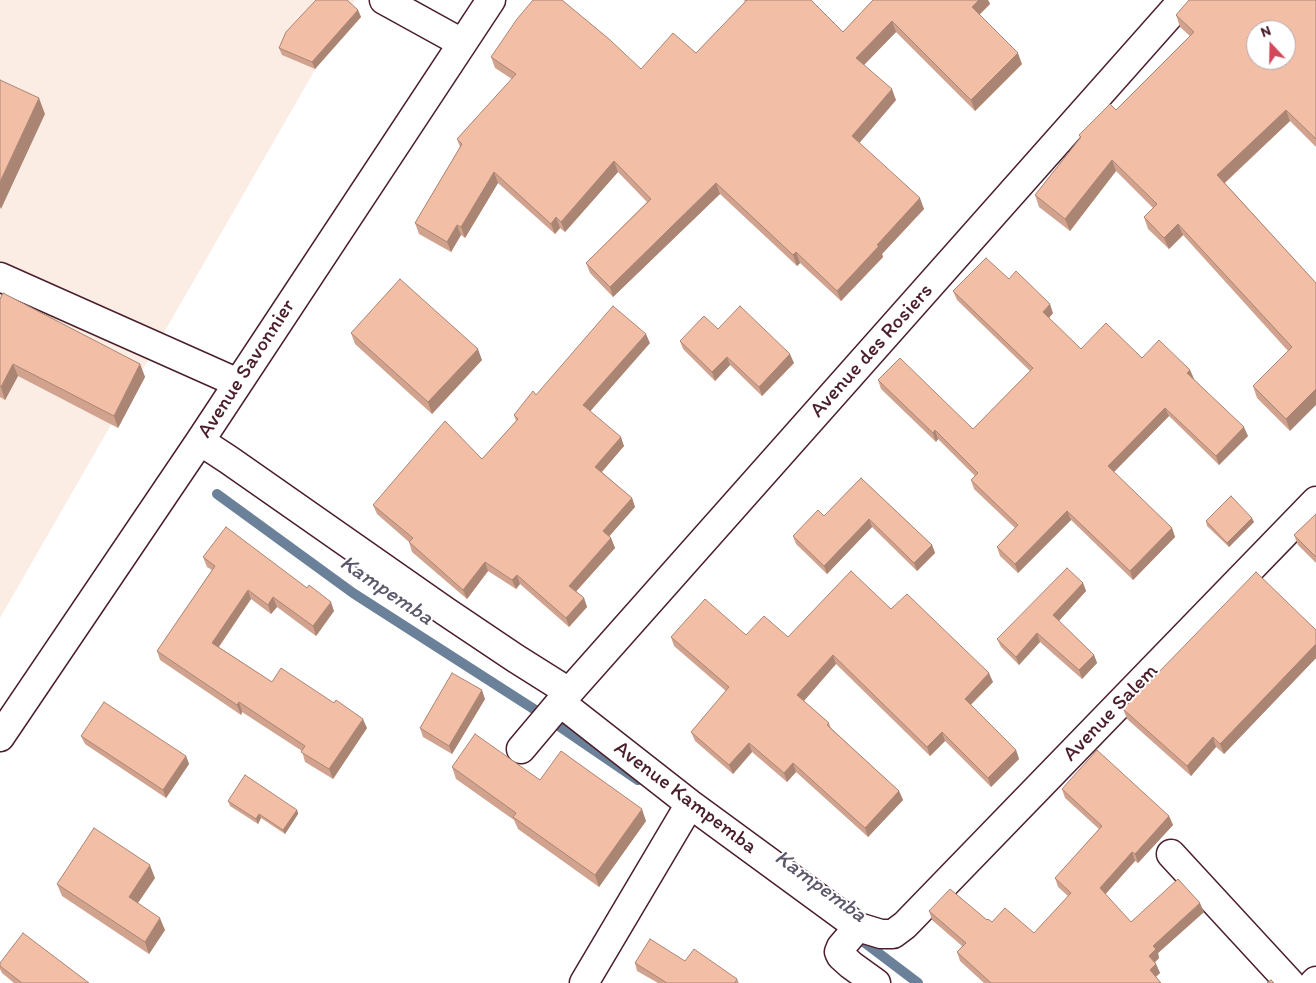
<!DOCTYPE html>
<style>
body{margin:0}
#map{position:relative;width:1316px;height:983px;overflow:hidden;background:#fff;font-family:Itim,sans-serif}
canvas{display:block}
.north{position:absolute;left:1246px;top:20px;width:50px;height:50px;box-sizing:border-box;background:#fff;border:1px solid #b7a5aa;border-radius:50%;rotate:339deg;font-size:14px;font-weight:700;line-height:20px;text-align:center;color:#4a1f2b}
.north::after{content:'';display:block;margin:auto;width:18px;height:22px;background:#d1495b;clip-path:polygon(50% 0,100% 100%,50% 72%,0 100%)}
</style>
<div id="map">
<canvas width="1316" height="983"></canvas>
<div class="north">N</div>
</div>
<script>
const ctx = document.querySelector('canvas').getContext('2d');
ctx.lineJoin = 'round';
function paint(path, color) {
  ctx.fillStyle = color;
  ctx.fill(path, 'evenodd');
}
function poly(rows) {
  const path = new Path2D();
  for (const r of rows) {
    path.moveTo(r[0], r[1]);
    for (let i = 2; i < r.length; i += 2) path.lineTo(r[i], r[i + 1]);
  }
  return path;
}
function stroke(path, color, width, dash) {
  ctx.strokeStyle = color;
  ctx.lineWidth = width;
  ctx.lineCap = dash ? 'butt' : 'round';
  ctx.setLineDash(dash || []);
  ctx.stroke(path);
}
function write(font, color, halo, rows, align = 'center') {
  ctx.font = font + ' Itim,sans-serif';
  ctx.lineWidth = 4;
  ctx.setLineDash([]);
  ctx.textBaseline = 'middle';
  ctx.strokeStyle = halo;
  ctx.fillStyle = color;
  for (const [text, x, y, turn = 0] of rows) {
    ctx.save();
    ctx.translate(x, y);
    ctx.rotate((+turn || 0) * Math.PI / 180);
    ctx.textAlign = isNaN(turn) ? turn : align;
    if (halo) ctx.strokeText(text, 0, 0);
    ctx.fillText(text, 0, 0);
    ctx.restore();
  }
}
const built = poly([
 [0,0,355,0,0,618]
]);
const stream = poly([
 [217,494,353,593,540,713],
 [556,724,638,780],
 [856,936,918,983]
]);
const minor = poly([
 [384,0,462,43],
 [0,277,238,383],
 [200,441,229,460,445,611,515,658,569,692],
 [561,703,690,804,858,927,881,934,893,934,905,925,1316,501],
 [0,737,200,441,491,0],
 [521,749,569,692,1183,0],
 [1171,854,1290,983],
 [858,927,841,947,839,952,841,956,851,965,876,983],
 [584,983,690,804],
 [1314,983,1316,981]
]);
const wall = poly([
 [744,0,811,0,843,32,873,0,988,0,990,4,979,15,1022,64,975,111,896,32,864,65,896,100,859,143,924,209,882,254,883,257,841,301,800,263,797,266,720,194,613,297,590,273,586,263,647,202,618,172,565,232,560,228,555,234,498,183,465,238,461,235,451,252,419,234,415,223,460,147,457,139,512,79,495,68,491,57,641,69,696,53,745,2],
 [1316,0,1316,147,1290,121,1225,183,1316,283,1290,431,1257,398,1253,386,1288,351,1183,235,1169,249,1148,229,1144,217,1153,208,1116,171,1070,231,1039,207,1035,195,1080,138,1079,135,1116,110,1190,36,1180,27,1176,15],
 [358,10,361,17,315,69,282,55,279,48],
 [953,291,1053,313,1049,318,1081,349,1142,358,1190,370,1194,379,1248,436,1219,465,1169,416,1114,472,1172,528,1175,537,1133,580,1071,520,1018,573,1000,556,997,547,1015,528,974,489,971,480,975,476,938,439,936,442,881,389,878,380,973,429,1030,371,957,300],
 [0,299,140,364,145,377,118,428,18,376,5,400,0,397],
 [718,329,794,363,762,396,730,365,715,381,683,349,680,341],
 [351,333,482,360,432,414,355,344],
 [650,343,590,411,624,446,602,472,632,498,635,507,609,536,611,538,615,548,576,591,584,598,587,607,569,627,520,584,516,589,488,571,467,599,412,552,409,542,377,514,373,505,482,459,516,421,514,415,536,395],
 [861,478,932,545,935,553,917,571,872,527,827,574,796,544,793,536,824,516],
 [1316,514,1316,563,1298,545,1294,535],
 [1206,521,1254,522,1229,547,1207,526],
 [203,557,334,611,316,636,277,607,271,614,251,599,219,647,272,682,367,728,333,779,305,762,302,751,242,712,241,715,160,660,157,651,212,570,207,567],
 [1083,583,1086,591,1059,621,1094,655,1097,663,1082,679,1040,642,1019,665,1001,647,997,639],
 [891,609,993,682,971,705,1016,750,1019,759,991,787,945,741,930,756,836,664,804,701,829,723,831,728,899,791,903,800,868,837,796,772,787,782,752,752,733,774,695,741,691,732,726,691,674,646,671,637,746,635,788,637],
 [1316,630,1316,658,1224,754,1216,747,1191,776,1127,719,1123,709],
 [485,699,452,754,423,737,420,728],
 [81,736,186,756,189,764,166,798,85,744],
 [452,767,540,780,646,821,599,887,518,829,514,820,456,779],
 [1062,789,1169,816,1173,825,1138,863,1135,861,1105,894,1131,922,1204,912,1158,953,1159,958,1155,962,1160,973,1156,977,1161,983,984,983,960,961,957,952,962,946,932,920,929,911,987,920,1034,933,1068,896,1058,887,1055,878,1099,829,1065,798],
 [228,801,297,810,298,814,285,834,261,818,258,824,230,806],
 [155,878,138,903,165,930,149,954,62,896,57,884],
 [685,961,737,979,739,983,658,983,637,971,635,963],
 [0,963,89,983,14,983,2,973,0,969]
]);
const shadedWall = poly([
 [979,0,988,0,990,4,976,18,972,7],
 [358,10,361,17,315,69,312,62],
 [892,21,896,32,860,69,856,58],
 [1018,53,1022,64,975,111,971,100],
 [892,89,896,100,856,147,852,136],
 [39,98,45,114,1,209,0,207,0,182],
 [1286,110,1290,121,1221,186,1217,175],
 [1112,160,1116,171,1070,231,1065,219],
 [614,161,618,172,565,232,561,222],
 [494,172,498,183,465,238,461,227],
 [716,183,720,194,613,297,610,287],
 [920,198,924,209,882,254,883,257,841,301,837,291,877,245],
 [556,217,560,228,555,234,551,224],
 [1178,224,1183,235,1169,249,1164,238],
 [457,225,461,235,451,252,447,242],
 [796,252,800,263,797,266,793,255],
 [1050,304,1053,313,1046,321,1043,312],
 [646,334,650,343,587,415,583,405],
 [478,349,482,360,432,414,428,402],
 [790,354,794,363,762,396,759,387],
 [727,357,730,365,715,381,712,372],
 [13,364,18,376,5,400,1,387],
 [140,364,145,377,118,428,114,416],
 [1190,370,1194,379,1187,373],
 [1316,389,1316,405,1290,431,1286,419],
 [1165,408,1169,416,1111,475,1108,466],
 [1244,427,1248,436,1219,465,1216,456],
 [935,430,938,439,936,442,933,433],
 [621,437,624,446,598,476,595,467],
 [632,498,635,507,606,540,603,531],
 [1067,511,1071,520,1018,573,1015,564],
 [1252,518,1254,522,1229,547,1227,543],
 [869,519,872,527,827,574,824,566],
 [1172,528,1175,537,1133,580,1130,571],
 [611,538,615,548,573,595,569,586],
 [932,545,935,553,917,571,914,563],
 [485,562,488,571,467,599,463,590],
 [517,575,520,584,516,589,512,580],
 [1083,583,1086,591,1056,624,1053,615],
 [248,590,251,599,215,652,212,643],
 [273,597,277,607,271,614,268,605],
 [584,598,587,607,569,627,566,618],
 [331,602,334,611,316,636,313,626],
 [1037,633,1040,642,1019,665,1016,657],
 [1316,644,1316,658,1224,754,1220,744],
 [833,655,836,664,801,704,797,695],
 [1094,655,1097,663,1082,679,1079,670],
 [989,673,993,682,968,707,965,699],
 [482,690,485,699,452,754,449,746],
 [239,702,242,712,241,715,237,705],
 [363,719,367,728,333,779,329,769],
 [942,732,945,741,930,756,927,747],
 [1213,737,1216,747,1191,776,1187,766],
 [749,743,752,752,733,774,729,765],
 [1016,750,1019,759,991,787,988,778],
 [186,756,189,764,166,798,163,790],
 [793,763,796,772,787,782,784,773],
 [899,791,903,800,868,837,865,828],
 [642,809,646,821,599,887,595,875],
 [297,810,298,814,285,834,283,830],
 [259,814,261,818,258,824,256,819],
 [1169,816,1173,825,1138,863,1135,854],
 [1132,852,1135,861,1103,897,1100,888],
 [150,865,155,878,133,910,129,897],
 [1200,903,1204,912,1158,953,1159,958,1152,965,1149,956,1153,946],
 [160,918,165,930,149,954,145,942],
 [1156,964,1160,973,1153,979,1150,970]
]);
const building = poly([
 [316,0,347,0,358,10,312,62,279,48,286,32,316,0],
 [533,0,562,0,609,39,641,69,673,33,696,53,747,0,811,0,843,32,873,0,979,0,972,7,1018,53,971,100,892,21,856,58,892,89,852,136,920,198,877,245,879,246,837,291,796,252,793,255,716,183,610,287,586,263,651,199,614,161,561,222,556,217,551,224,494,172,461,227,457,225,447,242,415,223,462,144,457,139,516,74,491,57,517,19,533,0],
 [1189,0,1316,0,1316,139,1286,110,1217,175,1316,283,1316,389,1286,419,1253,386,1292,347,1178,224,1164,238,1144,217,1157,204,1112,160,1065,219,1035,195,1081,137,1079,135,1110,104,1116,110,1194,32,1176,15,1189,0],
 [1256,30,1286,30,1286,60,1256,60,1256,30],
 [0,80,39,98,0,182,0,80],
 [986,258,1009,279,1016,271,1050,304,1043,312,1081,349,1106,323,1142,358,1159,340,1190,370,1187,373,1244,427,1216,456,1165,408,1108,466,1172,528,1130,571,1067,511,1015,564,997,547,1018,525,971,480,978,473,935,430,933,433,878,380,900,358,973,429,1033,368,953,291,986,258],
 [400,279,478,349,428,402,351,333,400,279],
 [3,293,140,364,114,416,13,364,1,387,0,387,0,299,3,293],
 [613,306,646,334,583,405,621,437,595,467,632,498,603,531,611,538,569,586,584,598,566,618,517,575,512,580,485,562,463,590,409,542,413,538,373,505,445,421,482,459,518,419,514,415,533,391,536,395,613,306],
 [740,306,790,354,759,387,727,357,712,372,680,341,704,316,718,329,740,306],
 [861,478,932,545,914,563,869,519,824,566,793,536,818,510,824,516,861,478],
 [1231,496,1252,518,1227,543,1206,521,1231,496],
 [1316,514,1316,557,1294,535,1316,514],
 [226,527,307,588,309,585,331,602,313,626,273,597,268,605,248,590,212,643,272,682,281,668,334,703,336,700,363,719,329,769,301,752,305,746,239,702,237,705,157,651,215,566,203,557,226,527],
 [1067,568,1083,583,1053,615,1094,655,1079,670,1037,633,1016,657,997,639,1067,568],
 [851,571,891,609,907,594,989,673,965,699,1016,750,988,778,942,732,927,747,833,655,797,695,829,723,827,725,899,791,865,828,793,763,784,773,749,743,729,765,691,732,729,687,671,637,705,599,746,635,764,616,788,637,851,571],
 [1256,572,1316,630,1316,644,1220,744,1213,737,1187,766,1123,709,1256,572],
 [452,673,482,690,449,746,420,728,452,673],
 [104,702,186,756,163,790,81,736,104,702],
 [475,734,540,780,561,751,642,809,595,875,513,817,516,813,452,767,475,734],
 [1097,750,1169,816,1135,854,1132,852,1100,888,1131,922,1178,879,1200,903,1153,946,1156,949,1149,956,1156,964,1150,970,1161,983,991,983,957,952,966,943,929,911,950,889,987,920,988,919,992,922,1005,908,1034,933,1071,893,1055,878,1102,826,1062,789,1097,750],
 [245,775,297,810,283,830,259,814,256,819,228,801,245,775],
 [94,828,150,865,129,897,160,918,145,942,57,884,94,828],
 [23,933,89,983,22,983,0,966,0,963,23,933],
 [650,939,685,961,694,949,737,979,735,983,667,983,635,963,650,939],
 [1271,980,1274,983,1267,983,1271,980]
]);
const streetNames = [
 ["Avenue des Rosiers",872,351,-48],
 ["Avenue Savonnier",247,369,-57],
 ["Avenue Salem",1111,713,-46],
 ["Avenue Kampemba",685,798,37]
];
const waterNames = [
 ["Kampemba",386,591,34],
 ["Kampemba",820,887,36]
];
paint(built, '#fbece4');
stroke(stream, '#6b8199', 10);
stroke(minor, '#4a1f2b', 31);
stroke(minor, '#fff', 28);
paint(wall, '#d1a38f');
paint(shadedWall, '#aa8574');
paint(building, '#f3bea6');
stroke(building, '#aa8574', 1);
write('21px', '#4a1f2b', '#fff', streetNames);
write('italic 22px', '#5d586b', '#fff', waterNames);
</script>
